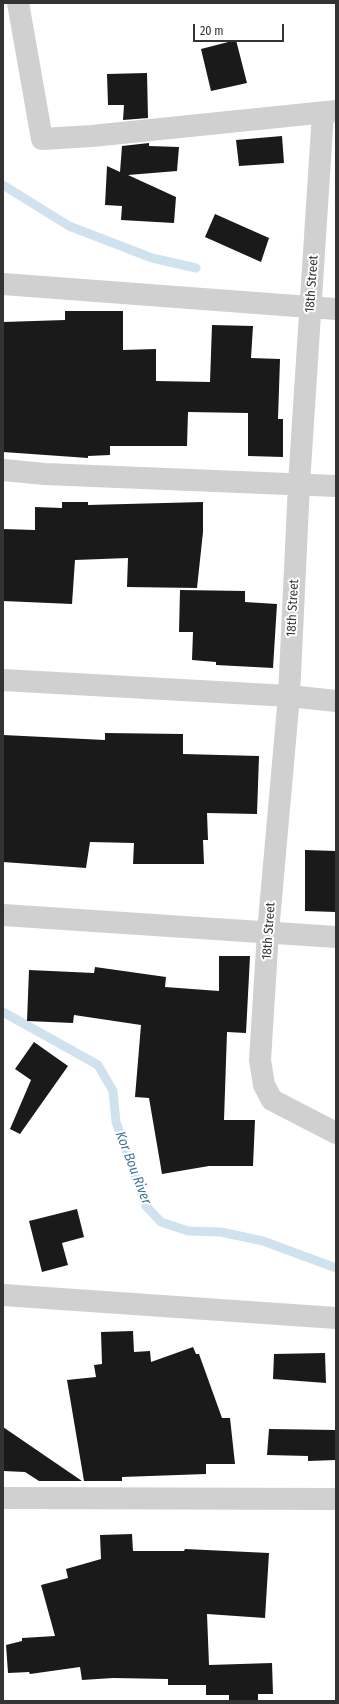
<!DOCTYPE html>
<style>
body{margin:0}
#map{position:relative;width:339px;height:1704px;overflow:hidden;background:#fff;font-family:"Fira Sans Condensed",sans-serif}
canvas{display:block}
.frame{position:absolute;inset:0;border:4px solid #333;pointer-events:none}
.scale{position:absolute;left:193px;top:24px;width:91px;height:18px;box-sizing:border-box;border:2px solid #333;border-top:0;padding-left:5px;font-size:12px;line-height:14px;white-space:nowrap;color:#333;-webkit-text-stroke:3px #fff;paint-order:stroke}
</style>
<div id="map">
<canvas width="339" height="1704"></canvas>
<div class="frame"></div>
<div class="scale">20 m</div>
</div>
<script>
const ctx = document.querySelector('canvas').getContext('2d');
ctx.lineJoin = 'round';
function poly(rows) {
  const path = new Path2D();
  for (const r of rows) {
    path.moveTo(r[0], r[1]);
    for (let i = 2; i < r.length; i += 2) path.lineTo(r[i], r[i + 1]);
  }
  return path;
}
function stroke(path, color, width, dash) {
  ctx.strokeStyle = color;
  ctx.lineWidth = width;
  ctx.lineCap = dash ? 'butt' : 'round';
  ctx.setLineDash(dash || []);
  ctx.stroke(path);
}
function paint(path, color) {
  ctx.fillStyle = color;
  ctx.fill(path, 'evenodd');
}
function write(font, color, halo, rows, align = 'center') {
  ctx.font = font + ' "Fira Sans Condensed",sans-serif';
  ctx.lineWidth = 4;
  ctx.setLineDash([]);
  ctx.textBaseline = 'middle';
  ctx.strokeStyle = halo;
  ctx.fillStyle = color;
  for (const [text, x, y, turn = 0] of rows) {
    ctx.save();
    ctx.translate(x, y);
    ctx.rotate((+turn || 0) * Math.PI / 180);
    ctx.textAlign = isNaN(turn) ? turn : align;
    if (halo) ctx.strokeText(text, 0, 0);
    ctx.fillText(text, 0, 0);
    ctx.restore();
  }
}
const stream = poly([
 [3,185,69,226,152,258,196,268],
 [3,1012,98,1065,113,1091,116,1122,146,1206,161,1222,188,1231,221,1232,263,1241,336,1268]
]);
const building = poly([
 [236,40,247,83,211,91,201,49],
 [147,73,148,118,123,120,124,105,108,105,107,74],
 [282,136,284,163,239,166,236,140],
 [149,143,149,146,179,147,177,171,128,175,176,197,174,223,121,220,122,206,105,205,107,166,120,172,122,146],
 [215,214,269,238,261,262,205,237],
 [65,311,123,311,123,350,156,349,156,381,210,382,212,325,253,326,251,358,280,359,278,419,283,419,283,457,248,456,248,413,188,412,187,446,110,446,110,455,88,456,88,458,3,452,3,322,65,320],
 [62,502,88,502,88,505,203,502,203,532,197,588,127,587,128,558,75,560,72,604,3,601,3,529,35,530,35,507,62,508],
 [180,590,245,591,245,602,277,604,273,668,216,665,216,662,192,660,193,632,179,632],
 [105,733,183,734,183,754,259,756,257,814,207,813,208,840,203,840,204,864,133,864,134,843,90,842,86,868,3,862,3,735,105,740],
 [305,850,336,851,336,912,305,911],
 [219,956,250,956,246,1033,227,1032,224,1120,255,1120,253,1166,209,1166,162,1174,149,1098,135,1097,141,1025,74,1015,73,1023,27,1021,29,970,94,973,95,967,166,977,165,987,219,991],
 [34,1042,68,1066,20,1134,10,1129,31,1080,15,1069],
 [77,1209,84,1237,62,1243,68,1265,42,1272,29,1221],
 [133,1331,134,1352,150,1351,151,1362,193,1347,196,1354,199,1354,222,1418,230,1418,235,1464,206,1464,206,1474,122,1477,122,1481,84,1481,67,1380,96,1377,94,1365,102,1364,101,1332],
 [325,1353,326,1383,273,1379,274,1354],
 [3,1427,82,1481,39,1481,25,1472,3,1471],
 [269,1429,336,1430,336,1460,308,1461,308,1456,267,1455],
 [132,1534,133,1551,184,1551,185,1549,269,1553,265,1618,207,1614,209,1665,272,1663,273,1694,258,1694,258,1700,229,1700,229,1695,206,1695,206,1685,168,1685,168,1679,113,1678,82,1680,80,1667,30,1674,29,1672,8,1673,6,1645,22,1641,22,1638,55,1636,41,1585,68,1578,66,1569,101,1559,100,1535]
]);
const minor = poly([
 [18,3,42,139,92,136,336,111],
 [323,113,299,484,289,696,268,932,260,1060,264,1085,272,1100,336,1133],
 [3,284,336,309],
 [3,470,45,474,336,486],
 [3,680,289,696,336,701],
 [3,915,336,937],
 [3,1295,336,1318],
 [3,1498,336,1499]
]);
const streetNames = [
 ["18th Street",312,284,-86],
 ["18th Street",293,608,-87],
 ["18th Street",269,931,-86]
];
const waterNames = [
 ["Kor Bou River",133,1168,69]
];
stroke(stream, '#cfe2ee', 9);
paint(building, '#1a1a1a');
stroke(minor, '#d0d0d0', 22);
write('13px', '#333', '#fff', streetNames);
write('italic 14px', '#3f7597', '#fff', waterNames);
</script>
